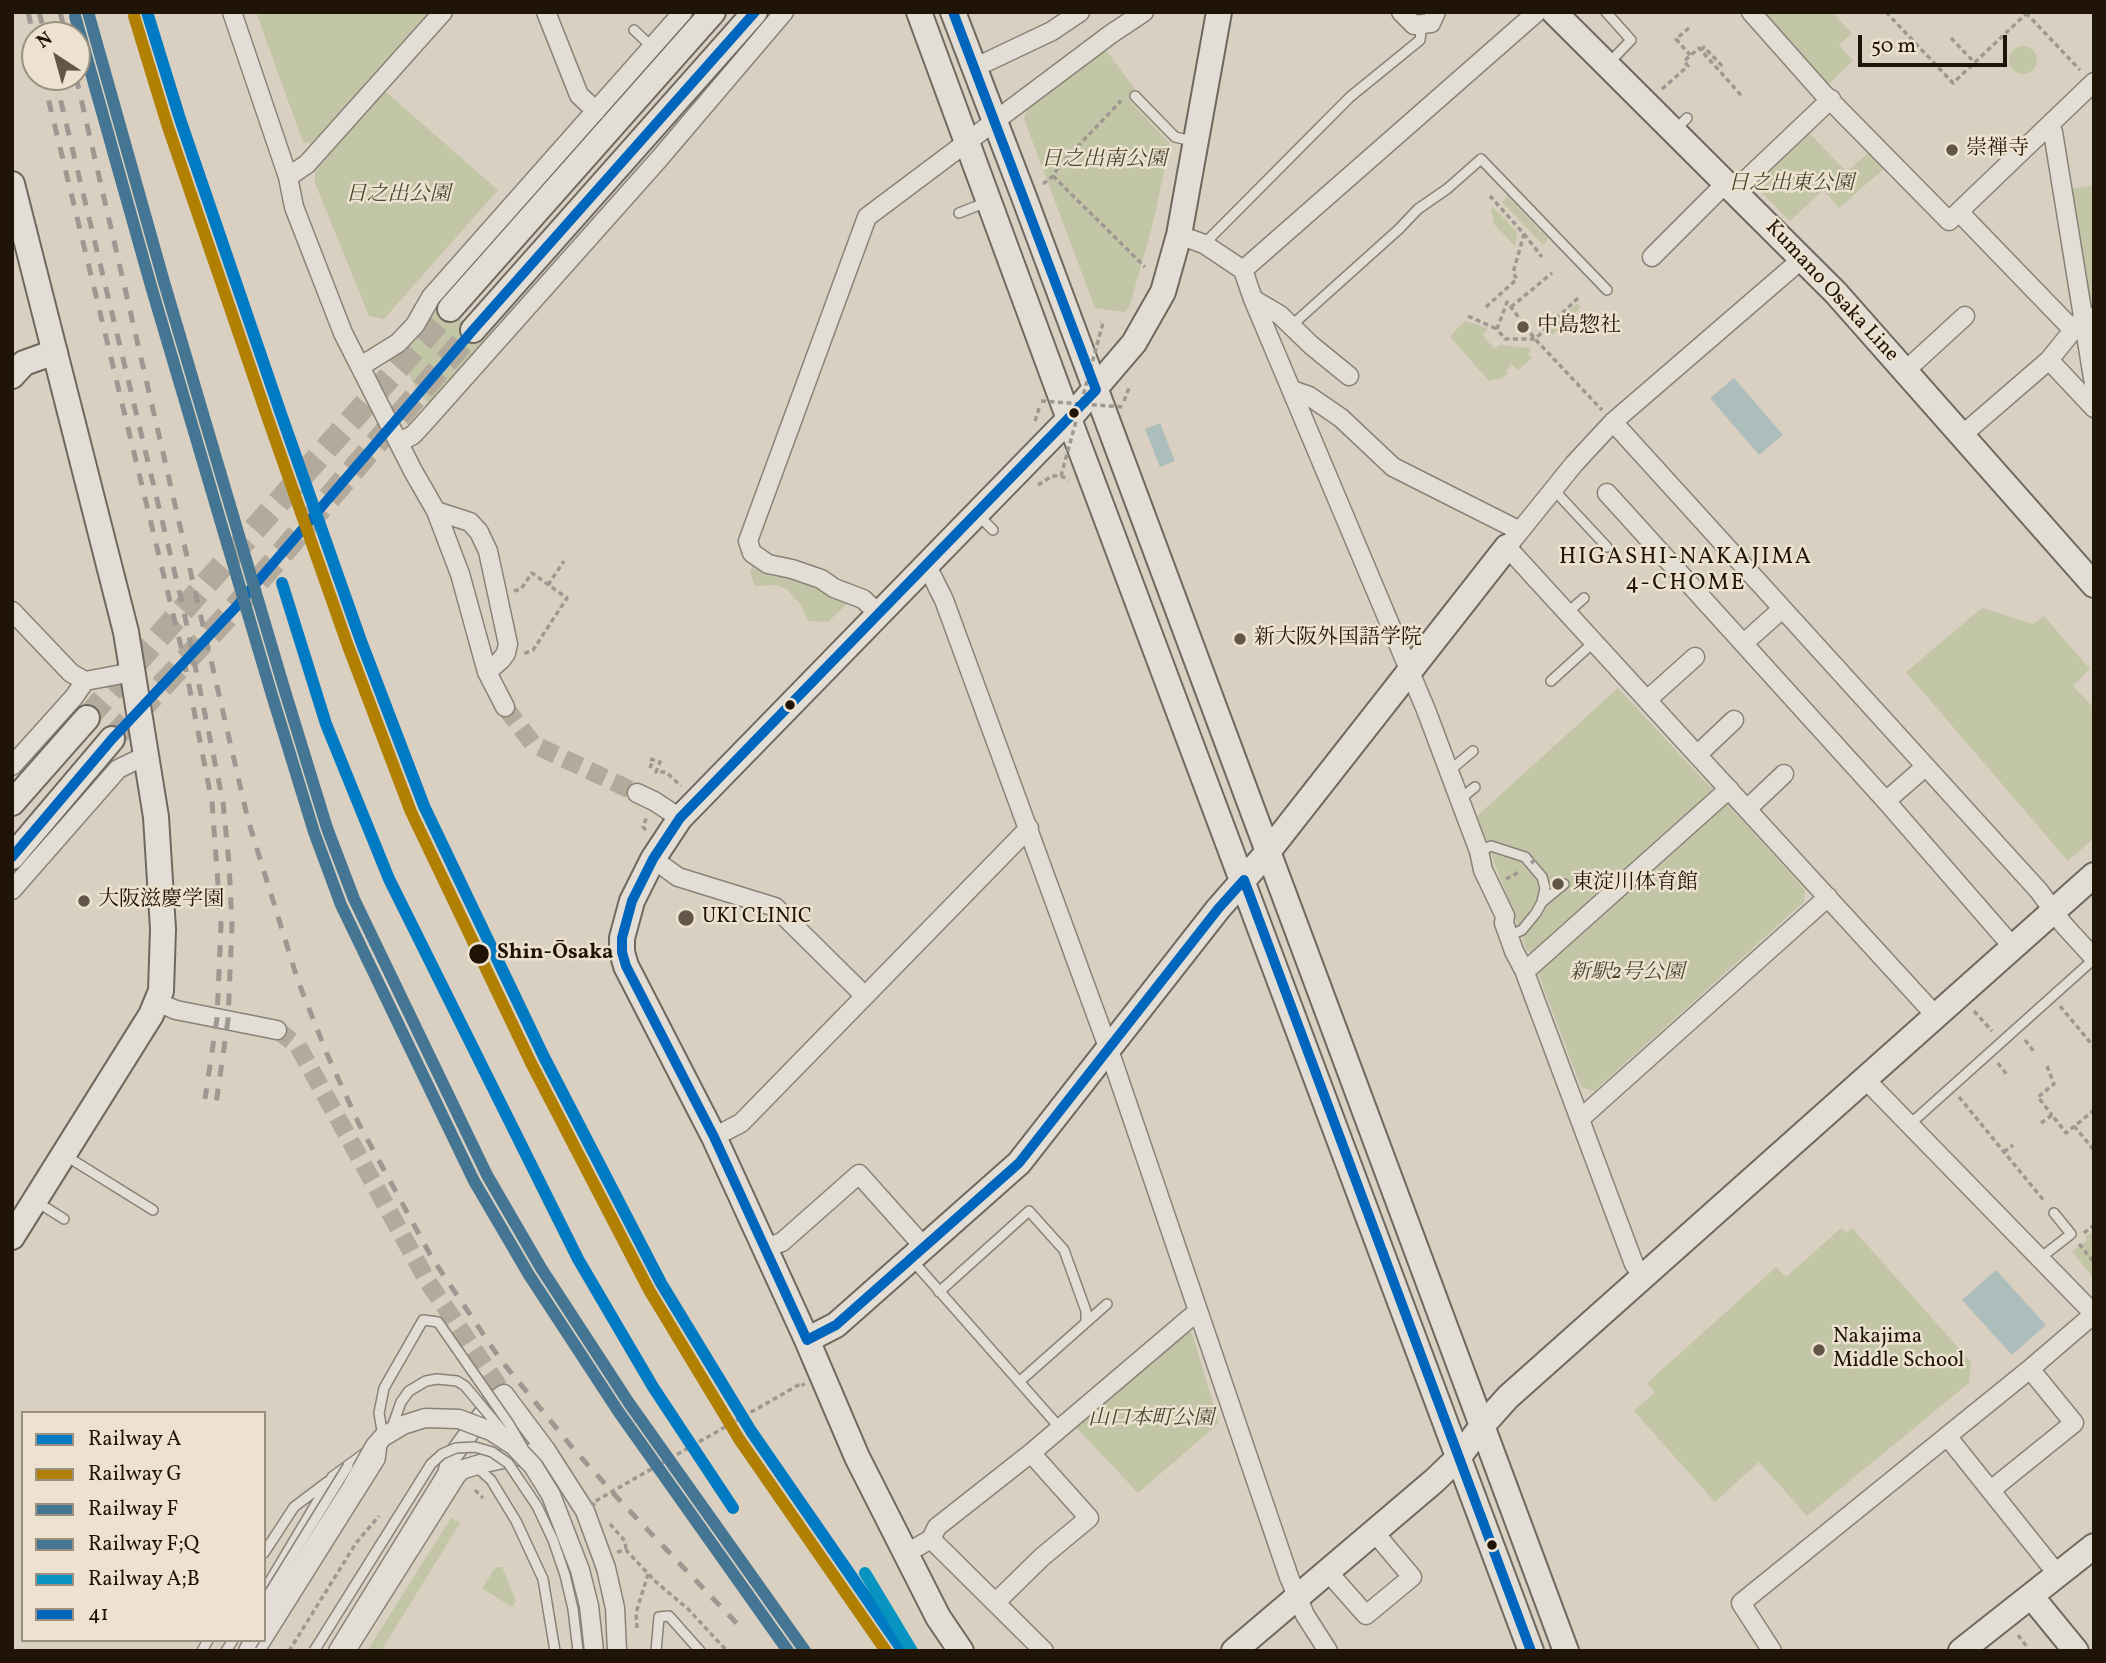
<!DOCTYPE html>
<meta charset="utf-8">
<style>
body{margin:0}
#map{position:relative;width:2106px;height:1663px;overflow:hidden;background:#d9d0c1;font-family:Vollkorn,serif}
canvas{display:block}
.frame{position:absolute;inset:0;border:14px solid #201406;pointer-events:none}
.legend{position:absolute;left:21px;top:1411px;width:245px;height:231px;box-sizing:border-box;background:#ede2d0;border:2px solid #9b907f;margin:0;padding:9px 12px;list-style:none;font-size:21px;color:#201406}
.legend li{display:flex;align-items:center;gap:14px;height:35px}
.legend b{width:35px;border:2px solid #9b907f}
.north{position:absolute;left:21px;top:21px;width:70px;height:70px;box-sizing:border-box;background:#ede2d0;border:2px solid #9b907f;border-radius:50%;rotate:324deg;font-size:19px;font-weight:700;line-height:28px;text-align:center;color:#201406}
.north::after{content:'';display:block;margin:auto;width:24px;height:32px;background:#615647;clip-path:polygon(50% 0,100% 100%,50% 72%,0 100%)}
.scale{position:absolute;left:1858px;top:35px;width:149px;height:32px;box-sizing:border-box;border:4px solid #201406;border-top:0;padding-left:9px;font-size:21px;line-height:24px;white-space:nowrap;color:#201406;-webkit-text-stroke:5px #ede2d0;paint-order:stroke}
</style>
<div id="map">
<canvas width="2106" height="1663"></canvas>
<div class="frame"></div>
<ul class="legend">
<li><b style="height:9px;background:#007ac2"></b>Railway A</li>
<li><b style="height:9px;background:#b18002"></b>Railway G</li>
<li><b style="height:9px;background:#447694"></b>Railway F</li>
<li><b style="height:9px;background:#447694"></b>Railway F;Q</li>
<li><b style="height:9px;background:#0894c1"></b>Railway A;B</li>
<li><b style="height:9px;background:#0065bd"></b>41</li>
</ul>
<div class="north">N</div>
<div class="scale">50 m</div>
</div>
<script>
const ctx = document.querySelector('canvas').getContext('2d');
ctx.lineJoin = 'round';
function paint(path, color) {
  ctx.fillStyle = color;
  ctx.fill(path, 'evenodd');
}
function poly(rows) {
  const path = new Path2D();
  for (const r of rows) {
    if (r.length === 3) {
      path.moveTo(r[0] + r[2], r[1]);
      path.arc(r[0], r[1], r[2], 0, 2 * Math.PI);
      continue;
    }
    path.moveTo(r[0], r[1]);
    for (let i = 2; i < r.length; i += 2) path.lineTo(r[i], r[i + 1]);
  }
  return path;
}
function stroke(path, color, width, dash) {
  ctx.strokeStyle = color;
  ctx.lineWidth = width;
  ctx.lineCap = dash ? 'butt' : 'round';
  ctx.setLineDash(dash || []);
  ctx.stroke(path);
}
function write(font, color, halo, rows, align = 'center') {
  ctx.font = font + ' Vollkorn,"Noto Serif JP",serif';
  ctx.lineWidth = 5;
  ctx.setLineDash([]);
  ctx.textBaseline = 'middle';
  ctx.strokeStyle = halo;
  ctx.fillStyle = color;
  for (const [text, x, y, turn = 0] of rows) {
    ctx.save();
    ctx.translate(x, y);
    ctx.rotate((+turn || 0) * Math.PI / 180);
    ctx.textAlign = isNaN(turn) ? turn : align;
    if (halo) ctx.strokeText(text, 0, 0);
    ctx.fillText(text, 0, 0);
    ctx.restore();
  }
}
const green = poly([
 [256,12,431,12,314,144,303,142],
 [1762,12,1832,12,1852,33,1839,45,1853,61,1827,86],
 [2023,60,14],
 [1105,49,1138,93,1130,101,1170,144,1152,227,1129,308,1124,312,1095,308,1024,119,1027,109],
 [385,91,498,190,384,319,369,316,315,183,315,167],
 [1809,133,1847,172,1872,149,1888,165,1839,208,1823,190,1790,221,1754,185],
 [2094,185,2094,303,2089,299,2071,189],
 [1507,196,1548,239,1543,245,1502,202],
 [1493,207,1517,232,1515,246,1492,222,1494,217,1490,210],
 [439,300,485,340,429,403,418,393,400,356,423,331],
 [1577,303,1581,307,1553,335,1549,331],
 [1465,321,1488,328,1483,335,1494,349,1500,345,1530,348,1531,350,1528,354,1532,358,1518,370,1511,364,1506,371,1508,373,1502,378,1489,381,1451,338,1452,334],
 [754,562,818,586,851,600,828,622,808,621,801,605,786,589,777,585,755,586,750,572],
 [1982,608,2033,624,2044,616,2090,669,2073,686,2094,708,2094,838,2068,861,1906,672],
 [1618,688,1712,789,1711,798,1535,953,1527,951,1477,816],
 [1725,801,1805,890,1804,902,1594,1091,1581,1087,1536,968],
 [1841,1228,1846,1233,1852,1228,1971,1362,1969,1383,1807,1516,1759,1462,1715,1502,1634,1411,1655,1392,1647,1383,1776,1267,1786,1277],
 [2094,1230,2094,1278,2072,1252,2087,1240,2085,1237],
 [1183,1331,1192,1333,1219,1423,1138,1493,1074,1425],
 [451,1518,460,1523,381,1651,367,1651],
 [496,1567,502,1567,516,1601,512,1607,482,1588]
]);
const water = poly([
 [1734,378,1783,435,1759,455,1710,398],
 [1160,423,1175,461,1160,467,1145,429],
 [1996,1270,2046,1325,2012,1355,1962,1300]
]);
const streetTunnel = poly([
 [505,707,533,744,637,793],
 [277,1030,298,1046,428,1282,504,1394]
]);
const secondaryTunnel = poly([
 [87,718,450,309],
 [112,739,235,608,473,330]
]);
const path = poly([
 [1886,12,1953,83,2028,12],
 [2026,13,2080,70],
 [1689,28,1676,39,1690,55],
 [1951,38,1974,62],
 [1701,50,1704,47,1724,68],
 [1662,89,1688,66,1684,61,1699,48,1740,94,1744,91],
 [1053,176,1145,267],
 [1043,184,1053,176,1059,166,1121,101],
 [1524,234,1542,257],
 [1578,298,1535,339,1505,339,1497,329,1507,302,1535,339,1602,410],
 [1486,307,1517,279,1513,273,1524,234,1490,196],
 [1511,307,1552,273],
 [1468,316,1497,329],
 [1124,401,1130,385],
 [1035,421,1040,405],
 [1038,485,1052,476,1061,476,1069,480],
 [548,585,564,561],
 [514,591,521,589,532,573,567,598,533,650,523,654],
 [650,759,660,762,656,772,666,772,681,786],
 [650,768,653,760],
 [646,830,643,827,647,816],
 [1506,879,1521,871],
 [2060,1006,2094,1047],
 [1974,1011,1992,1031],
 [2025,1040,2034,1052],
 [1998,1063,2007,1075],
 [2047,1066,2054,1084,2038,1097,2052,1115],
 [1959,1097,2045,1202],
 [2041,1123,2052,1115,2066,1133,2093,1111],
 [2074,1126,2094,1150],
 [2004,1152,2013,1145],
 [2084,1233,2094,1225],
 [2079,1244,2094,1262],
 [475,1490,483,1498],
 [610,1524,625,1541,626,1549],
 [617,1552,626,1550,655,1581,688,1609,727,1651],
 [637,1628,636,1613,648,1574],
 [2018,1635,2028,1648],
 [289,1651,356,1543,379,1516]
]);
const lane = poly([
 [1606,12,1631,40,1607,65],
 [634,30,652,47],
 [1135,96,1175,137,1192,141],
 [1675,130,1687,118],
 [959,213,987,202],
 [1204,244,1350,97,1420,40,1422,24],
 [1291,326,1399,229,1418,209,1447,189,1481,159,1607,290],
 [1553,489,1607,547],
 [977,514,993,530],
 [1567,613,1584,598],
 [1551,681,1594,642],
 [1448,772,1473,751],
 [1459,800,1475,787],
 [1479,851,1491,846,1525,857,1542,877,1545,888,1542,902,1536,913,1522,930,1509,936],
 [1542,902,1564,884],
 [1909,1125,2094,959],
 [66,1156,153,1210],
 [37,1202,64,1219],
 [2039,1259,2071,1234,2054,1213],
 [912,1260,1060,1428],
 [939,1292,1029,1211,1064,1250,1086,1311,1086,1321],
 [1019,1382,1107,1304],
 [264,1553,294,1507,327,1482],
 [264,1591,332,1477,365,1453],
 [202,1651,208,1640],
 [226,1651,233,1640],
 [351,1651,460,1478,471,1467,479,1469,491,1480,516,1521,543,1579,555,1651],
 [656,1651,659,1617,669,1616,700,1651]
]);
const street = poly([
 [232,12,288,177,294,207,343,333,413,471,436,511,460,574,487,672,505,707],
 [546,12,579,95,596,111],
 [1401,12,1414,25,1431,23,1436,12],
 [1751,12,1822,92,1949,221,2094,82],
 [974,68,1052,31,1080,12],
 [2048,127,2053,132,2094,384],
 [288,177,307,164,443,12],
 [1734,191,1831,99],
 [1959,212,2073,330],
 [1179,235,1204,244,1243,270,1253,299,1426,710,1479,851,1483,870,1505,916,1504,923,1514,951,1524,970,1634,1264,1644,1278],
 [1652,257,1726,183],
 [1802,259,1613,422,1574,464,1507,547,1936,1016],
 [1243,270,1537,12],
 [1253,299,1280,315,1311,345,1349,376],
 [2049,360,2094,408],
 [361,366,398,343,415,325,431,297,683,12],
 [1905,371,1965,316],
 [1292,390,1309,396,1341,418,1393,467,1520,531],
 [1613,422,2039,891,2063,924,2094,958],
 [1961,436,2049,360,2083,318,2090,317],
 [400,442,413,435,425,422,659,159,784,12],
 [1607,493,1886,801,2012,946],
 [436,511,470,522,479,532,488,551,508,644,506,653,501,660,487,672],
 [926,564,944,600,1109,1050,1289,1577,1305,1615,1328,1651],
 [12,611,71,673,85,681],
 [879,614,863,599,834,588,821,579,792,569,768,564,752,553,748,541,867,217,1111,34,1144,12],
 [1744,643,1782,609],
 [1647,700,1695,657],
 [1697,755,1734,720],
 [12,766,74,697,85,681,133,672],
 [637,793,654,801,680,818],
 [1886,801,1925,767],
 [1747,809,1784,774],
 [653,859,678,877,775,907,864,995],
 [12,890,118,769,147,755],
 [1524,970,1531,966,1729,789],
 [157,1002,176,1010,277,1030],
 [1865,1079,2094,1314],
 [1580,1119,1828,897],
 [714,1137,741,1123,1029,828],
 [765,1248,782,1242,859,1174,924,1247],
 [1947,1436,2058,1575],
 [447,1474,451,1458,491,1403,504,1394,546,1450],
 [1991,1490,2074,1423,2030,1369],
 [931,1539,1044,1651],
 [905,1554,931,1539,937,1527,1031,1453,1198,1311],
 [1328,1572,1366,1615,1412,1577,1374,1532],
 [995,1603,1042,1557,1089,1518,1031,1453],
 [248,1651,254,1640],
 [338,1651,447,1474,484,1463,546,1450,585,1511,606,1568,615,1608,617,1651],
 [1772,1651,1741,1603,2030,1369,2094,1314]
]);
const secondary = poly([
 [919,12,1069,419,1531,1651],
 [953,12,1024,197,1566,1651],
 [1554,12,1836,293,2094,585],
 [12,184,126,632,156,817,163,929,161,991,151,1015,12,1237],
 [450,309,713,12],
 [473,330,755,12],
 [12,376,24,363,55,352],
 [12,803,87,718],
 [12,857,112,739],
 [807,1340,836,1325,1019,1163,1218,909,1267,853,1507,547],
 [2031,1596,2076,1651],
 [961,1651,938,1617,857,1457,807,1340,714,1137,626,966,622,952,622,938,632,901,653,859,680,818,1069,419,1134,343,1163,292,1179,235,1219,12],
 [1234,1651,1434,1481,1458,1458,1482,1426,1508,1397,2094,875],
 [1961,1651,2094,1546]
]);
const rail = poly([
 [28,12,35,42],
 [39,12,45,35],
 [60,12,66,35],
 [43,77,183,655,212,802,221,925,217,1018,205,1099],
 [55,77,183,607,223,802,229,863,232,925,228,1020,216,1104],
 [76,77,248,820,298,981,327,1054,359,1124,432,1258,500,1359,571,1446,623,1504,744,1631]
]);
const pathBridge = poly([
 [1041,401,1123,407],
 [1061,476,1103,323,1100,322],
 [1531,863,1535,860],
 [595,1506,592,1503,802,1383,804,1386]
]);
const laneBridge = poly([
 [391,1430,401,1402,409,1391,426,1381,437,1379,457,1381,465,1386,505,1434],
 [264,1602,348,1466],
 [260,1651,380,1460,383,1437,379,1413,384,1388,423,1320,438,1322,509,1424,523,1448],
 [314,1651,431,1464,442,1454,456,1448,475,1447,492,1452,508,1463,537,1506,553,1540,565,1575,573,1609,578,1651]
]);
const streetBridge = poly([
 [264,1625,352,1487,375,1446,383,1437,403,1425,425,1418,459,1419,491,1431,514,1446,533,1466,551,1495,580,1570,589,1606,594,1651]
]);
const bus1 = poly([
 [12,857,112,739,235,608,473,330,755,12],
 [1244,880,1531,1651],
 [807,1340,714,1137,626,966,622,952,622,938,632,901,653,859,680,818,1096,390,953,12],
 [807,1340,836,1325,1019,1163,1218,909,1244,880]
]);
const rail1 = poly([
 [147,12,180,119,281,414,361,641,424,806,544,1057,661,1283,751,1431,903,1651],
 [282,583,326,724,389,879,578,1259,653,1387,733,1508]
]);
const rail2 = poly([
 [134,16,167,124,268,419,348,646,411,812,531,1063,649,1290,739,1439,886,1651]
]);
const rail3 = poly([
 [88,12,164,282,284,688,327,828,354,899,487,1175,541,1268,629,1403,805,1651]
]);
const rail4 = poly([
 [75,16,151,286,271,692,314,832,341,905,474,1181,529,1275,618,1411,788,1651]
]);
const rail5 = poly([
 [865,1573,912,1651]
]);
const markers = [
 [1952,150,7,"#615647"],
 [1523,327,7,"#615647"],
 [1074,413,6,"#201406"],
 [1240,639,7,"#615647"],
 [790,705,6,"#201406"],
 [1558,884,7,"#615647"],
 [84,901,7,"#615647"],
 [686,918,9,"#615647"],
 [479,954,11,"#201406"],
 [1819,1350,7,"#615647"],
 [1492,1545,6,"#201406"]
];
const poiNames = [
 ["崇禅寺",1966,150],
 ["中島惣社",1537,327],
 ["新大阪外国語学院",1254,639],
 ["東淀川体育館",1572,884],
 ["大阪滋慶学園",98,901],
 ["UKI CLINIC",702,918],
 ["Nakajima",1833,1338],
 ["Middle School",1833,1362]
];
const parkNames = [
 ["日之出南公園",1104,161],
 ["日之出東公園",1791,185],
 ["日之出公園",398,196],
 ["新駅2号公園",1627,974],
 ["山口本町公園",1151,1420]
];
const streetNames = [
 ["Kumano Osaka Line",1831,292,47]
];
const stopNames = [
 ["Shin-Ōsaka",497,954]
];
const neighbourhoodNames = [
 ["HIGASHI-NAKAJIMA",1686,559],
 ["4-CHOME",1686,585]
];
paint(green, '#c2c6a6');
paint(water, '#adbdbb');
stroke(streetTunnel, '#b4aa9c', 18, [18, 9]);
stroke(secondaryTunnel, '#b4aa9c', 24, [24, 12]);
stroke(lane, '#898278', 12);
stroke(street, '#898278', 21);
stroke(secondary, '#6f685f', 28);
stroke(path, '#9d9891', 3.5, [5, 3.5]);
stroke(lane, '#e2ded5', 9);
stroke(street, '#e2ded5', 18);
stroke(secondary, '#e2ded5', 24);
stroke(rail, '#9d9891', 5, [12, 12]);
stroke(laneBridge, '#898278', 12, []);
stroke(streetBridge, '#898278', 21, []);
stroke(pathBridge, '#9d9891', 3.5, [5, 3.5]);
stroke(laneBridge, '#e2ded5', 9);
stroke(streetBridge, '#e2ded5', 18);
stroke(bus1, '#0065bd', 10);
stroke(rail1, '#007ac2', 12);
stroke(rail2, '#b18002', 12);
stroke(rail3, '#447694', 12);
stroke(rail4, '#447694', 12);
stroke(rail5, '#0894c1', 12);
for (const [x, y, r, color] of markers) {
  const dot = new Path2D();
  dot.arc(x, y, r, 0, 2 * Math.PI);
  ctx.fillStyle = color;
  ctx.fill(dot);
  stroke(dot, '#ede2d0', 2.5);
}
write('21px', '#201406', '#ede2d0', poiNames, 'left');
write('italic 21px', '#4b472f', '#ede2d0', parkNames);
write('21px', '#201406', '#ede2d0', streetNames);
write('bold 21px', '#201406', '#ede2d0', stopNames, 'left');
ctx.letterSpacing = '2px';
write('23px', '#201406', '#ede2d0', neighbourhoodNames);
ctx.letterSpacing = '0px';
</script>
